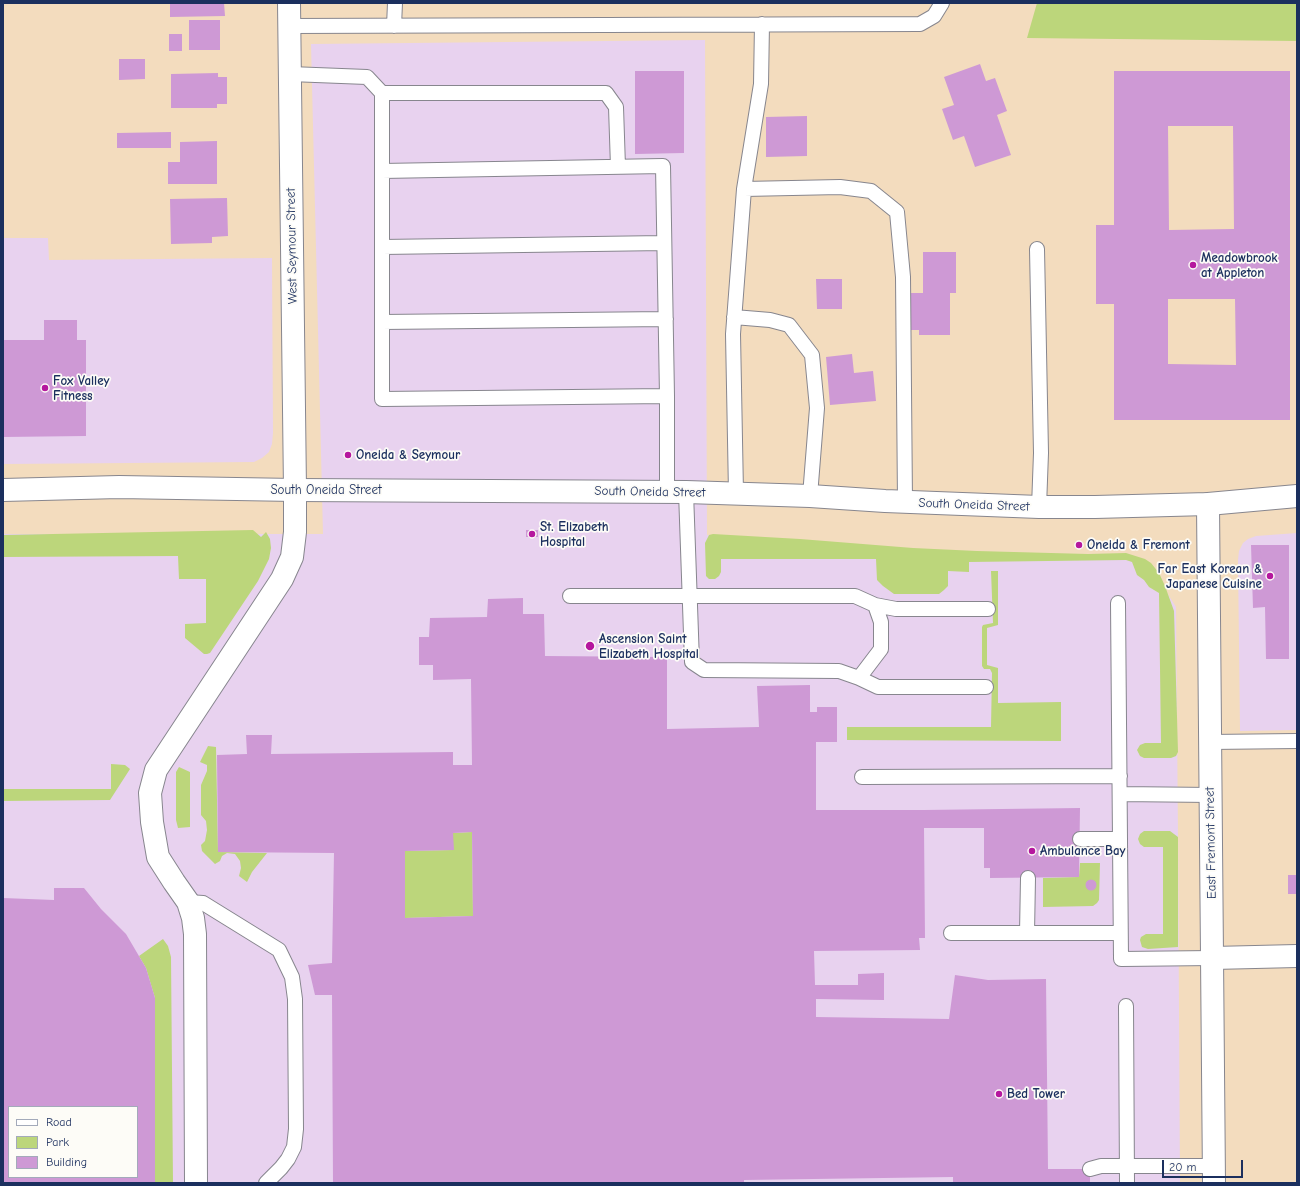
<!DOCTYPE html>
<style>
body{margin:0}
#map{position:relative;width:1300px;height:1186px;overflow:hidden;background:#f3dcbe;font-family:"Comic Neue",sans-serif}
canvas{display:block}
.frame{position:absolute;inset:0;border:4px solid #1b2f5e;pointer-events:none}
.legend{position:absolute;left:8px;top:1106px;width:130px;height:72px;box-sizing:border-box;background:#fdfcf7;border:1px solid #a3aaba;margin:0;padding:5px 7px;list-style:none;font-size:12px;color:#1b2f5e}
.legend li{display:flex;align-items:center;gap:8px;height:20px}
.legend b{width:20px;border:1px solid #a3aaba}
.scale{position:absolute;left:1162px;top:1160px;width:81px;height:18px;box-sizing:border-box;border:2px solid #1b2f5e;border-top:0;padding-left:5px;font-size:12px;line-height:14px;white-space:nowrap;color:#1b2f5e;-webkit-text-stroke:3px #fdfcf7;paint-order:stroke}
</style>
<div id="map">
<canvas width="1300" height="1186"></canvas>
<div class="frame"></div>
<ul class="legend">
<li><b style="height:5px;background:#fff"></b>Road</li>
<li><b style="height:11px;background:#bcd67b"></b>Park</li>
<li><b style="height:11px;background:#ce99d5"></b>Building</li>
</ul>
<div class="scale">20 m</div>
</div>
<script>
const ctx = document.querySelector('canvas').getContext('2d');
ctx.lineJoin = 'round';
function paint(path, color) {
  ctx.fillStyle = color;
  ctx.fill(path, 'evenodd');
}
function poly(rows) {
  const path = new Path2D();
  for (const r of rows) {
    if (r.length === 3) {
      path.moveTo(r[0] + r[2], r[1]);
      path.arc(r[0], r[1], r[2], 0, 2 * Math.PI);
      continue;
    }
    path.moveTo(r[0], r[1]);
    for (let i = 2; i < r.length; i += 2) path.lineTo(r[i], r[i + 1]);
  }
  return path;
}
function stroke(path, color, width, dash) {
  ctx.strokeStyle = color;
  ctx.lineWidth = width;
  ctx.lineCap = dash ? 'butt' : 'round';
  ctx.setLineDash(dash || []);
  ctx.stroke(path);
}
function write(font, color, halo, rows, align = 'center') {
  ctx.font = font + ' "Comic Neue",sans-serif';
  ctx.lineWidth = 3.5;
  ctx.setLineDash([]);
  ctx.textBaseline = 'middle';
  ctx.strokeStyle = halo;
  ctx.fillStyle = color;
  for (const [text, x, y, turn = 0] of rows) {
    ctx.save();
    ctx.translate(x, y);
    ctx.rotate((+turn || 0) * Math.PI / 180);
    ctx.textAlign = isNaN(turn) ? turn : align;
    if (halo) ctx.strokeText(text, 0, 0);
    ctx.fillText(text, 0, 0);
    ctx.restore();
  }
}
const built = poly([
 [705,40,707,535,993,554,1123,554,1162,585,1176,607,1178,837,1180,1183,3,1183,3,534,323,534,311,44],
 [9,1107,137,1107,137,1177,9,1177],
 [3,238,48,238,49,260,272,258,273,433,272,444,269,452,262,458,254,462,3,464],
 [1297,533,1297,730,1240,731,1238,560,1239,551,1243,543,1248,539,1256,536]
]);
const green = poly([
 [1037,3,1297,3,1297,41,1027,38],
 [253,530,261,537,266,532,270,539,271,548,269,559,258,581,210,653,207,654,204,654,185,638,185,624,206,623,206,579,179,579,178,556,3,557,3,535],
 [713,534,800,539,913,548,977,551,1088,554,1126,553,1145,559,1151,563,1159,573,1165,586,1174,611,1178,752,1176,756,1171,758,1144,758,1140,756,1137,750,1140,745,1145,743,1161,743,1159,593,1149,587,1144,580,1137,575,1132,562,1126,560,969,562,969,572,948,571,948,586,944,590,939,594,894,594,883,586,877,580,876,559,721,559,721,572,719,576,715,579,709,579,706,576,705,543,709,535],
 [991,571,998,571,998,625,987,628,987,665,998,668,998,703,1061,702,1061,741,847,740,847,727,991,727,992,673,990,669,984,669,982,666,982,627,983,625,993,623],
 [208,746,216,747,218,852,267,853,252,872,247,882,239,876,241,868,240,861,235,854,227,853,222,856,220,861,215,864,202,851,201,845,205,841,207,830,206,821,201,815,201,785,207,771,207,765,200,762],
 [111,764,125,765,130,769,110,800,3,801,3,789,111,789],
 [179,767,190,772,190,827,178,828,176,820,176,772],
 [1144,831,1170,831,1178,837,1178,947,1148,949,1142,947,1140,940,1141,937,1146,934,1163,934,1163,847,1144,847,1140,844,1138,839,1140,834],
 [472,832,473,916,405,918,405,851,453,850,453,833],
 [1080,863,1100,863,1099,900,1097,903,1093,906,1043,907,1043,878,1079,877],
 [163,939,168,946,171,957,173,1183,155,1183,155,998,146,968,139,956]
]);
const building = poly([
 [170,3,224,3,225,16,170,17],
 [189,20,220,20,220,50,189,50],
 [169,34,182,34,182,51,169,51],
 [119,59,145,59,145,79,119,80],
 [980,64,986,81,995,78,1007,111,997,115,1011,155,975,167,964,136,953,140,942,109,954,105,944,77],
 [635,71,684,71,684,153,635,154],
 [1114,71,1290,71,1290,420,1114,420,1114,304,1096,304,1096,225,1114,225],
 [1168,126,1233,126,1234,229,1169,230],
 [1168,299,1235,299,1236,365,1168,364],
 [218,73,218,77,227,77,227,104,217,104,217,108,171,108,171,74],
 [807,116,807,156,766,157,766,117],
 [171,132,171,148,117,148,117,133],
 [217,141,217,184,168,184,168,162,180,162,180,142],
 [227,198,228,236,212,237,212,243,171,244,170,199],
 [923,252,956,252,956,293,950,293,950,335,919,335,919,330,906,330,907,293,923,293],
 [816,279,842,279,842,309,817,309],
 [44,320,77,320,77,340,86,340,86,436,3,437,3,340,44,340],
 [852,354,854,373,873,371,876,401,830,405,826,357],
 [526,530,538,530,538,537,526,537],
 [1251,545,1289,545,1289,659,1266,659,1265,607,1253,608],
 [523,598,523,614,544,614,545,656,667,657,667,729,759,727,757,686,810,685,810,712,817,712,817,707,837,707,837,742,816,742,816,810,924,810,1080,808,1079,877,990,878,990,868,984,868,984,828,924,828,925,938,919,938,920,950,814,951,815,985,858,985,858,974,884,973,884,1000,816,999,816,1017,949,1019,955,975,988,980,1046,979,1048,1169,1090,1169,1090,1183,953,1183,953,1177,744,1180,744,1183,333,1183,332,995,315,995,308,965,332,963,334,853,218,852,217,755,247,754,246,735,272,735,271,754,453,752,453,765,472,765,471,679,433,680,433,665,419,665,419,637,429,637,430,618,487,617,488,599],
 [472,832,473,916,405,918,405,851,454,850,453,833],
 [1288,875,1297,875,1297,894,1288,894],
 [1091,885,5.5],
 [54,888,84,888,101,909,126,934,146,968,155,998,155,1183,3,1183,3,898,54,900],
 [9,1107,137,1107,137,1177,9,1177]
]);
const lane = poly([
 [290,26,920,24,934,16,942,3],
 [394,26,395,3],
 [290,74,367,77,382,93,382,399,667,396,667,492],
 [382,93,606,93,616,107,618,167],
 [382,171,663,166,667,396],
 [744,189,840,187,871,191,897,212,903,277,905,502],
 [382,247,664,243],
 [1037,249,1041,453,1039,507],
 [734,317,770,320,789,325,812,355,817,408,810,496],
 [382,322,666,319],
 [686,492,692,662,704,670,839,671,859,678,878,687,986,687],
 [736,493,733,334,744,189,761,84,762,24],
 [570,596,855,596,875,605,896,609,988,609],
 [1118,603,1121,959,1213,958],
 [859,678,881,649,881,622,875,605],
 [1210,742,1297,741],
 [862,777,1120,776],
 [1120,794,1211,795],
 [1080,839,1120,839],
 [188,902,203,903,279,950,292,977,295,999,296,1129,294,1147,288,1159,281,1168,266,1183],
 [951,933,1120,933],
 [1027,933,1028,878],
 [1126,1006,1127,1183],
 [1090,1169,1101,1166,1214,1166]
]);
const street = poly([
 [1213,958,1297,956],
 [196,1183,195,934,193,918,188,902,174,882,158,857,152,822,150,793,156,770,282,579,292,557,295,532,295,490]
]);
const secondary = poly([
 [289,3,295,490],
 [1208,504,1214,1183]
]);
const primary = poly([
 [3,490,119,487,295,490,686,492,810,496,885,501,1039,507,1095,507,1208,504,1297,496]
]);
const markers = [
 [1193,265,4,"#b5179e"],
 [45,388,4,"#b5179e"],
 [348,455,4,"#b5179e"],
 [532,534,4,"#b5179e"],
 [1079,545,4,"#b5179e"],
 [1270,576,4,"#b5179e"],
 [590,646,5,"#b5179e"],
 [1032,851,4,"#b5179e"],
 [999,1094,4,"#b5179e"]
];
const streetNames = [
 ["West Seymour Street",292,246,-91],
 ["South Oneida Street",326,490],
 ["South Oneida Street",650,492,1],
 ["South Oneida Street",974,505,2],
 ["East Fremont Street",1211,843,-91]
];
const poiNames = [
 ["Meadowbrook",1201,258],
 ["at Appleton",1201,273],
 ["Fox Valley",53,381],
 ["Fitness",53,396],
 ["Oneida & Seymour",356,455],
 ["St. Elizabeth",540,527],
 ["Hospital",540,542],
 ["Oneida & Fremont",1087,545],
 ["Far East Korean &",1262,569,"right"],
 ["Japanese Cuisine",1262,584,"right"],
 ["Ascension Saint",599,639],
 ["Elizabeth Hospital",599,654],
 ["Ambulance Bay",1040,851],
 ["Bed Tower",1007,1094]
];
paint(built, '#e8d2ef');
paint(green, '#bcd67b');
paint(building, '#ce99d5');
stroke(lane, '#87868e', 16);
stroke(street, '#87868e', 24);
stroke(secondary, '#87868e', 24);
stroke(primary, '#87868e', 24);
stroke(lane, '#fff', 14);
stroke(street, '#fff', 22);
stroke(secondary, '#fff', 22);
stroke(primary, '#fff', 22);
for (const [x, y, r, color] of markers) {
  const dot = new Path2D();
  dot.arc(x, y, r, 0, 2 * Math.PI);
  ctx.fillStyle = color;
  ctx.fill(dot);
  stroke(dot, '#fdfcf7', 1.5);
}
write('13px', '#1b2f5e', '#fdfcf7', streetNames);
write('bold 13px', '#1b2f5e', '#fdfcf7', poiNames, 'left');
</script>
